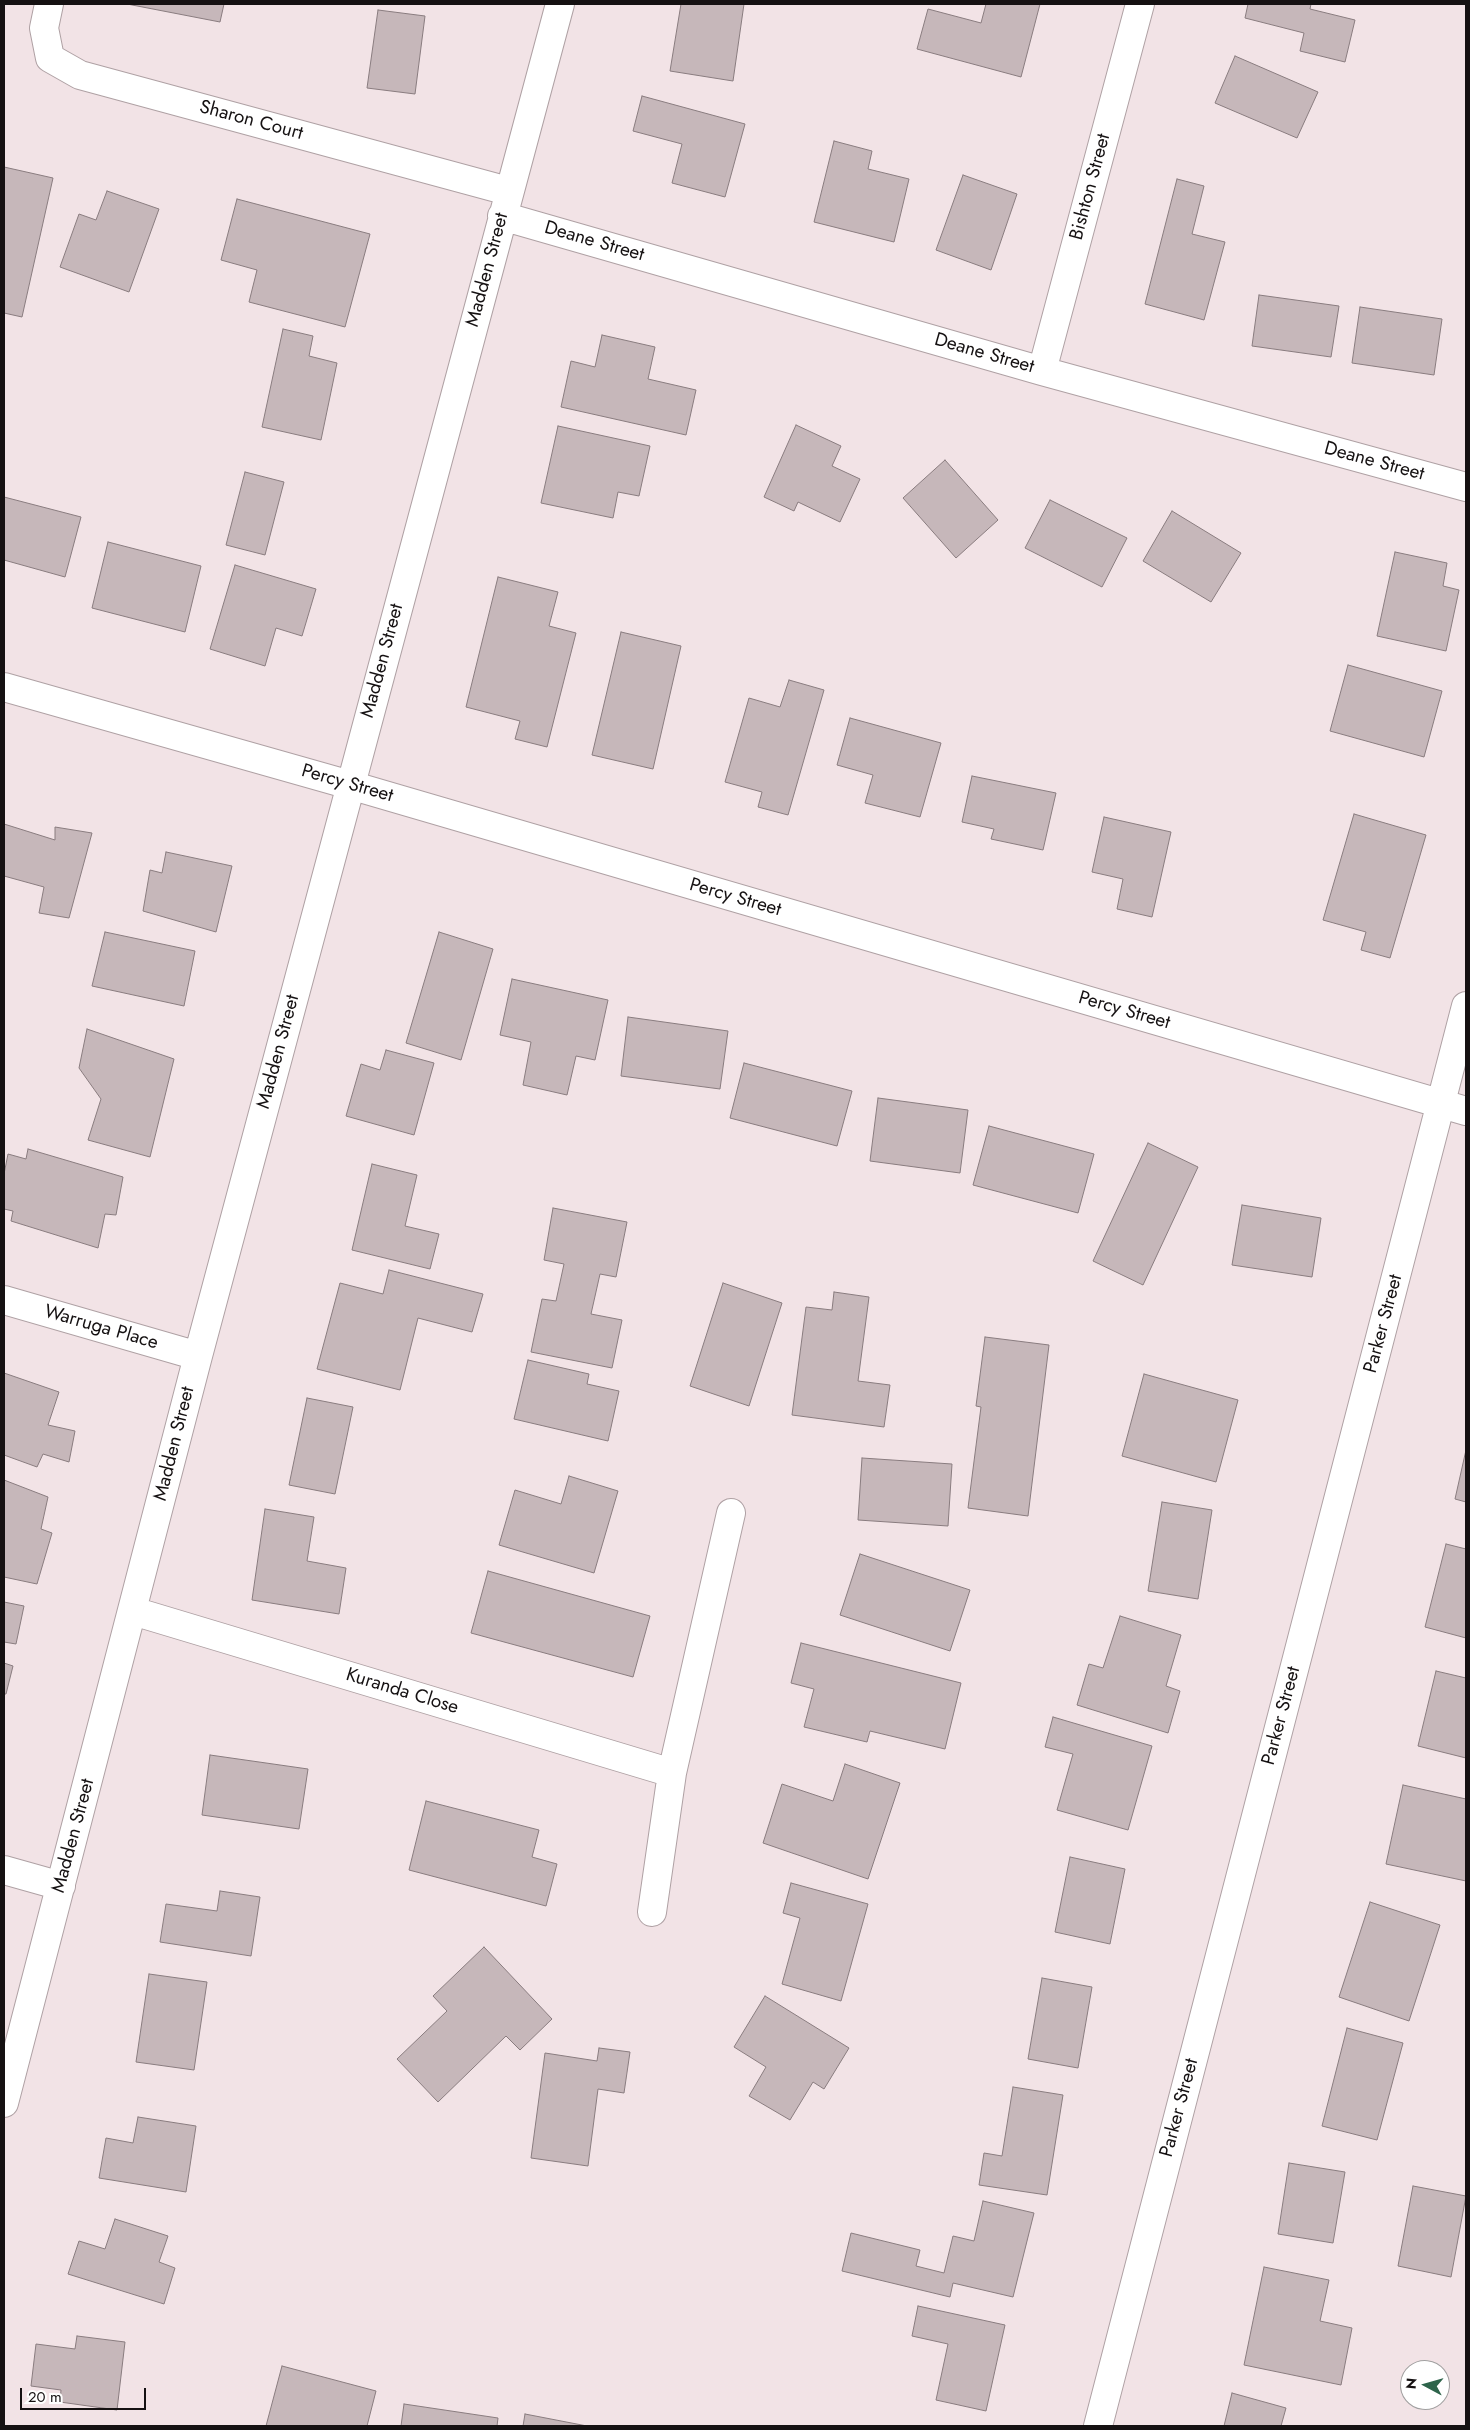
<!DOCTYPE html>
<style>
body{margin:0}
#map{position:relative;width:1470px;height:2430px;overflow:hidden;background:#f2e3e6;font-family:Jost,sans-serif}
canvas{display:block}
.frame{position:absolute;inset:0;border:5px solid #151112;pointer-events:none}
.north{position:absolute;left:1400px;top:2360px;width:50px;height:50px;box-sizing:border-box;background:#fff;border:1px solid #a1a0a0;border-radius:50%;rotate:276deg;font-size:14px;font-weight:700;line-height:20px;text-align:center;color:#151112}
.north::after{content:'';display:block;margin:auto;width:18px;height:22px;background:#2e644b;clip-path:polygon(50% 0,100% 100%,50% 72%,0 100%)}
.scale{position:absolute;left:20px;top:2388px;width:126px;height:22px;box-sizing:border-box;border:2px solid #151112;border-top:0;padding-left:6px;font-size:15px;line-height:18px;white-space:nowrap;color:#151112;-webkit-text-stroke:4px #fff;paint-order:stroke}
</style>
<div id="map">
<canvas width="1470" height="2430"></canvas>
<div class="frame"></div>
<div class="north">N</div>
<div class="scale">20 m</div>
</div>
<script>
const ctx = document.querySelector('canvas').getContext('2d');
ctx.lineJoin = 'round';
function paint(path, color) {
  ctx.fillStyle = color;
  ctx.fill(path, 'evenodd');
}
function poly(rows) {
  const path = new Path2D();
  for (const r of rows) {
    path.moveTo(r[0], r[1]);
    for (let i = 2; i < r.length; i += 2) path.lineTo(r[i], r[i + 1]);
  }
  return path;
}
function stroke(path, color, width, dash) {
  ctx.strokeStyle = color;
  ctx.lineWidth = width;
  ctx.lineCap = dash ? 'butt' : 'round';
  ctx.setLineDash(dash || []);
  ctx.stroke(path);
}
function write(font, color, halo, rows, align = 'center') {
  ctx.font = font + ' Jost,sans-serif';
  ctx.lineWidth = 4.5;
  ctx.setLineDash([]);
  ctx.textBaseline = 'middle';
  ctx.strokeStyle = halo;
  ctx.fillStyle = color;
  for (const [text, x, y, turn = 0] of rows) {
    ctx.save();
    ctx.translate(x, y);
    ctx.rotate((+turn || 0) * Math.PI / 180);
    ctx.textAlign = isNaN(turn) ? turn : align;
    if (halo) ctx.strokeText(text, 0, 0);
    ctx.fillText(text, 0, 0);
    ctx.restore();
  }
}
const building = poly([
 [127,4,224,4,220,22,127,4],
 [681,4,744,4,733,81,670,71,681,4],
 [986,4,1040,4,1021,77,917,49,928,9,981,23,986,4],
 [1248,4,1311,4,1310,9,1355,20,1345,62,1300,51,1304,33,1245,18,1248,4],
 [378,10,425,16,415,94,367,88,378,10],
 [1235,56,1318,92,1297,138,1215,103,1235,56],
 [642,96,745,124,725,197,672,183,682,144,633,131,642,96],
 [834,141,872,151,868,169,909,179,894,242,814,222,834,141],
 [4,167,53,178,22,317,4,313,4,167],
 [963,175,1017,194,991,270,936,250,963,175],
 [1177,179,1204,186,1192,234,1225,242,1204,320,1145,304,1177,179],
 [107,191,159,209,129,292,60,267,79,214,96,220,107,191],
 [237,199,370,234,345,327,249,302,257,270,221,260,237,199],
 [1259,295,1339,306,1331,357,1252,346,1259,295],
 [1360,307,1442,319,1434,375,1352,363,1360,307],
 [283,329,313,336,309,356,337,363,321,440,262,427,283,329],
 [602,335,655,347,648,379,696,390,686,435,561,407,571,361,595,367,602,335],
 [796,425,841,446,832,466,860,479,840,522,798,502,794,511,764,497,796,425],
 [558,426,650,446,639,496,618,492,613,518,541,503,558,426],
 [945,460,998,520,956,558,903,498,945,460],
 [245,472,284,482,265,555,226,545,245,472],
 [4,497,81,517,65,577,4,560,4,497],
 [1050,500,1127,538,1102,587,1025,548,1050,500],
 [1172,511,1241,553,1211,602,1143,561,1172,511],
 [108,542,201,566,185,632,92,608,108,542],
 [1395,552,1447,563,1443,586,1459,590,1446,651,1377,636,1395,552],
 [235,565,316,589,302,636,276,628,265,666,210,649,235,565],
 [498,577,558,592,549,626,576,633,547,747,515,739,520,721,466,707,498,577],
 [621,632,681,646,653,769,592,755,621,632],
 [1348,665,1442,691,1424,757,1330,731,1348,665],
 [789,680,824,690,788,815,758,807,762,792,725,782,749,698,780,707,789,680],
 [850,718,941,743,920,817,865,803,873,775,837,765,850,718],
 [972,776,1056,793,1043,850,991,839,994,829,962,822,972,776],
 [1354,814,1426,835,1390,958,1361,950,1366,932,1323,920,1354,814],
 [1104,817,1171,832,1152,917,1117,909,1123,879,1092,872,1104,817],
 [4,824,55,840,55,827,92,833,69,918,39,913,44,887,4,876,4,824],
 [166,852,232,866,216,932,143,911,150,870,162,873,166,852],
 [105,932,195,951,184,1006,92,986,105,932],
 [439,932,493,949,461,1060,406,1043,439,932],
 [512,979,608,1000,595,1060,576,1056,567,1095,523,1085,531,1042,500,1035,512,979],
 [628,1017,728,1031,720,1089,621,1076,628,1017],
 [87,1029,174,1059,150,1157,88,1140,101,1099,79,1068,87,1029],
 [386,1050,434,1063,414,1135,346,1116,361,1064,380,1070,386,1050],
 [744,1063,852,1091,837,1146,730,1118,744,1063],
 [878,1098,968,1110,960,1173,870,1161,878,1098],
 [989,1126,1094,1154,1078,1213,973,1185,989,1126],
 [1148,1143,1198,1167,1143,1285,1093,1261,1148,1143],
 [28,1149,123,1177,116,1215,105,1214,98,1248,11,1221,13,1211,4,1209,4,1174,8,1154,26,1159,28,1149],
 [372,1164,417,1175,405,1226,439,1234,430,1269,352,1250,372,1164],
 [1242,1205,1321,1218,1312,1277,1232,1265,1242,1205],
 [553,1208,627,1222,616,1277,600,1274,591,1314,622,1320,612,1368,531,1352,542,1299,556,1301,564,1264,544,1260,553,1208],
 [389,1270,483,1294,472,1332,418,1318,400,1390,317,1369,340,1283,383,1294,389,1270],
 [723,1283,782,1303,749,1406,690,1386,723,1283],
 [834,1292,869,1297,858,1381,890,1385,884,1427,792,1415,806,1307,832,1310,834,1292],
 [985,1337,1049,1345,1028,1516,968,1508,981,1407,976,1406,985,1337],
 [528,1360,589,1374,587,1384,619,1391,608,1441,514,1419,528,1360],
 [4,1373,59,1392,48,1425,75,1431,69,1462,43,1454,37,1467,4,1455,4,1373],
 [1144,1374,1238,1400,1216,1482,1122,1456,1144,1374],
 [307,1398,353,1407,335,1494,289,1485,307,1398],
 [1466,1450,1466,1502,1455,1499,1466,1450],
 [862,1458,952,1464,948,1526,858,1520,862,1458],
 [569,1476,618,1491,594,1573,499,1545,515,1490,561,1504,569,1476],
 [4,1480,48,1497,41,1529,52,1533,37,1584,4,1577,4,1480],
 [1162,1502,1212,1510,1198,1599,1148,1591,1162,1502],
 [265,1509,314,1517,307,1561,346,1568,339,1614,252,1600,265,1509],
 [1446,1544,1466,1549,1466,1638,1425,1627,1446,1544],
 [860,1554,970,1590,950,1651,840,1615,860,1554],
 [488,1571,650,1616,633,1677,471,1633,488,1571],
 [4,1602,24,1606,16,1644,4,1642,4,1602],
 [1120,1616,1181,1635,1166,1686,1180,1691,1168,1733,1077,1705,1089,1664,1103,1668,1120,1616],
 [801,1643,961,1683,945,1749,870,1731,867,1742,804,1727,814,1689,791,1683,801,1643],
 [4,1663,13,1666,6,1694,4,1694,4,1663],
 [1436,1671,1466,1678,1466,1758,1418,1746,1436,1671],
 [1053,1717,1152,1746,1128,1830,1057,1810,1073,1754,1045,1747,1053,1717],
 [210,1755,308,1769,299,1829,202,1815,210,1755],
 [845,1764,900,1783,868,1879,763,1843,782,1784,833,1801,845,1764],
 [1403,1785,1466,1799,1466,1881,1386,1864,1403,1785],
 [426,1801,539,1830,532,1857,557,1864,546,1906,409,1870,426,1801],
 [1070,1857,1125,1869,1110,1944,1055,1932,1070,1857],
 [791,1883,868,1904,841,2001,782,1984,800,1918,783,1913,791,1883],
 [220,1891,260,1897,251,1956,160,1942,166,1904,217,1911,220,1891],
 [1370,1902,1440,1925,1409,2021,1339,1997,1370,1902],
 [484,1947,552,2019,520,2050,506,2036,438,2102,397,2059,447,2011,433,1996,484,1947],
 [149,1974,207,1982,194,2070,136,2062,149,1974],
 [1042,1978,1092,1987,1078,2068,1028,2059,1042,1978],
 [765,1996,849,2048,824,2089,813,2082,790,2120,749,2096,766,2067,734,2047,765,1996],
 [1347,2028,1403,2043,1377,2140,1322,2126,1347,2028],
 [599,2048,630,2052,624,2093,598,2089,588,2166,531,2158,545,2053,597,2061,599,2048],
 [1013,2087,1063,2095,1047,2195,979,2185,984,2153,1002,2156,1013,2087],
 [138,2117,196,2126,186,2192,99,2178,106,2138,133,2143,138,2117],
 [1289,2163,1345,2172,1333,2243,1278,2234,1289,2163],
 [1413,2186,1466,2196,1451,2277,1398,2266,1413,2186],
 [983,2201,1034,2213,1013,2297,953,2283,950,2297,842,2271,851,2233,920,2250,916,2266,944,2273,953,2236,974,2241,983,2201],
 [115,2219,168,2236,159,2262,175,2268,164,2304,68,2274,79,2241,105,2249,115,2219],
 [1264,2267,1329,2280,1320,2321,1352,2328,1341,2385,1244,2365,1264,2267],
 [918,2306,1005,2325,986,2411,936,2400,948,2344,912,2336,918,2306],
 [77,2336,125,2342,117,2410,60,2402,61,2390,31,2386,36,2344,75,2349,77,2336],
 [282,2366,376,2391,367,2426,266,2426,282,2366],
 [1232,2393,1286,2408,1281,2426,1224,2426,1232,2393],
 [404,2404,498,2418,497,2426,401,2426,404,2404],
 [525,2414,587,2426,523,2426,525,2414]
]);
const minor = poly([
 [49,4,44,28,50,58,80,75,508,191],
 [502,216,1042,371,1466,487],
 [1042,371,1140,4],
 [4,687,350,785,1466,1111],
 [4,1300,198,1356],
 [133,1611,672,1773],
 [4,1870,61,1886],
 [652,1912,672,1773,731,1513],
 [4,2103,198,1356,560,4],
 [1098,2426,1466,1006]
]);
const streetNames = [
 ["Sharon Court",251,121,15],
 ["Bishton Street",1091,187,-75],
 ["Deane Street",594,242,16],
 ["Madden Street",488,270,-75],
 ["Deane Street",984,354,16],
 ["Deane Street",1374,462,15],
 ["Madden Street",383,661,-75],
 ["Percy Street",347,784,16],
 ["Percy Street",735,898,16],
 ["Percy Street",1124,1011,16],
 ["Madden Street",279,1052,-75],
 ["Parker Street",1384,1324,-75],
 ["Warruga Place",101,1328,16],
 ["Madden Street",175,1444,-76],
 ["Kuranda Close",402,1692,17],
 ["Parker Street",1282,1716,-75],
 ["Madden Street",74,1836,-75],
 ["Parker Street",1180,2108,-75]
];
paint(building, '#c6b7ba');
stroke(building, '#897c7f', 1);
stroke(minor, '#afa1a4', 30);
stroke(minor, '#fff', 28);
write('19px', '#151112', '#fff', streetNames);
</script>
